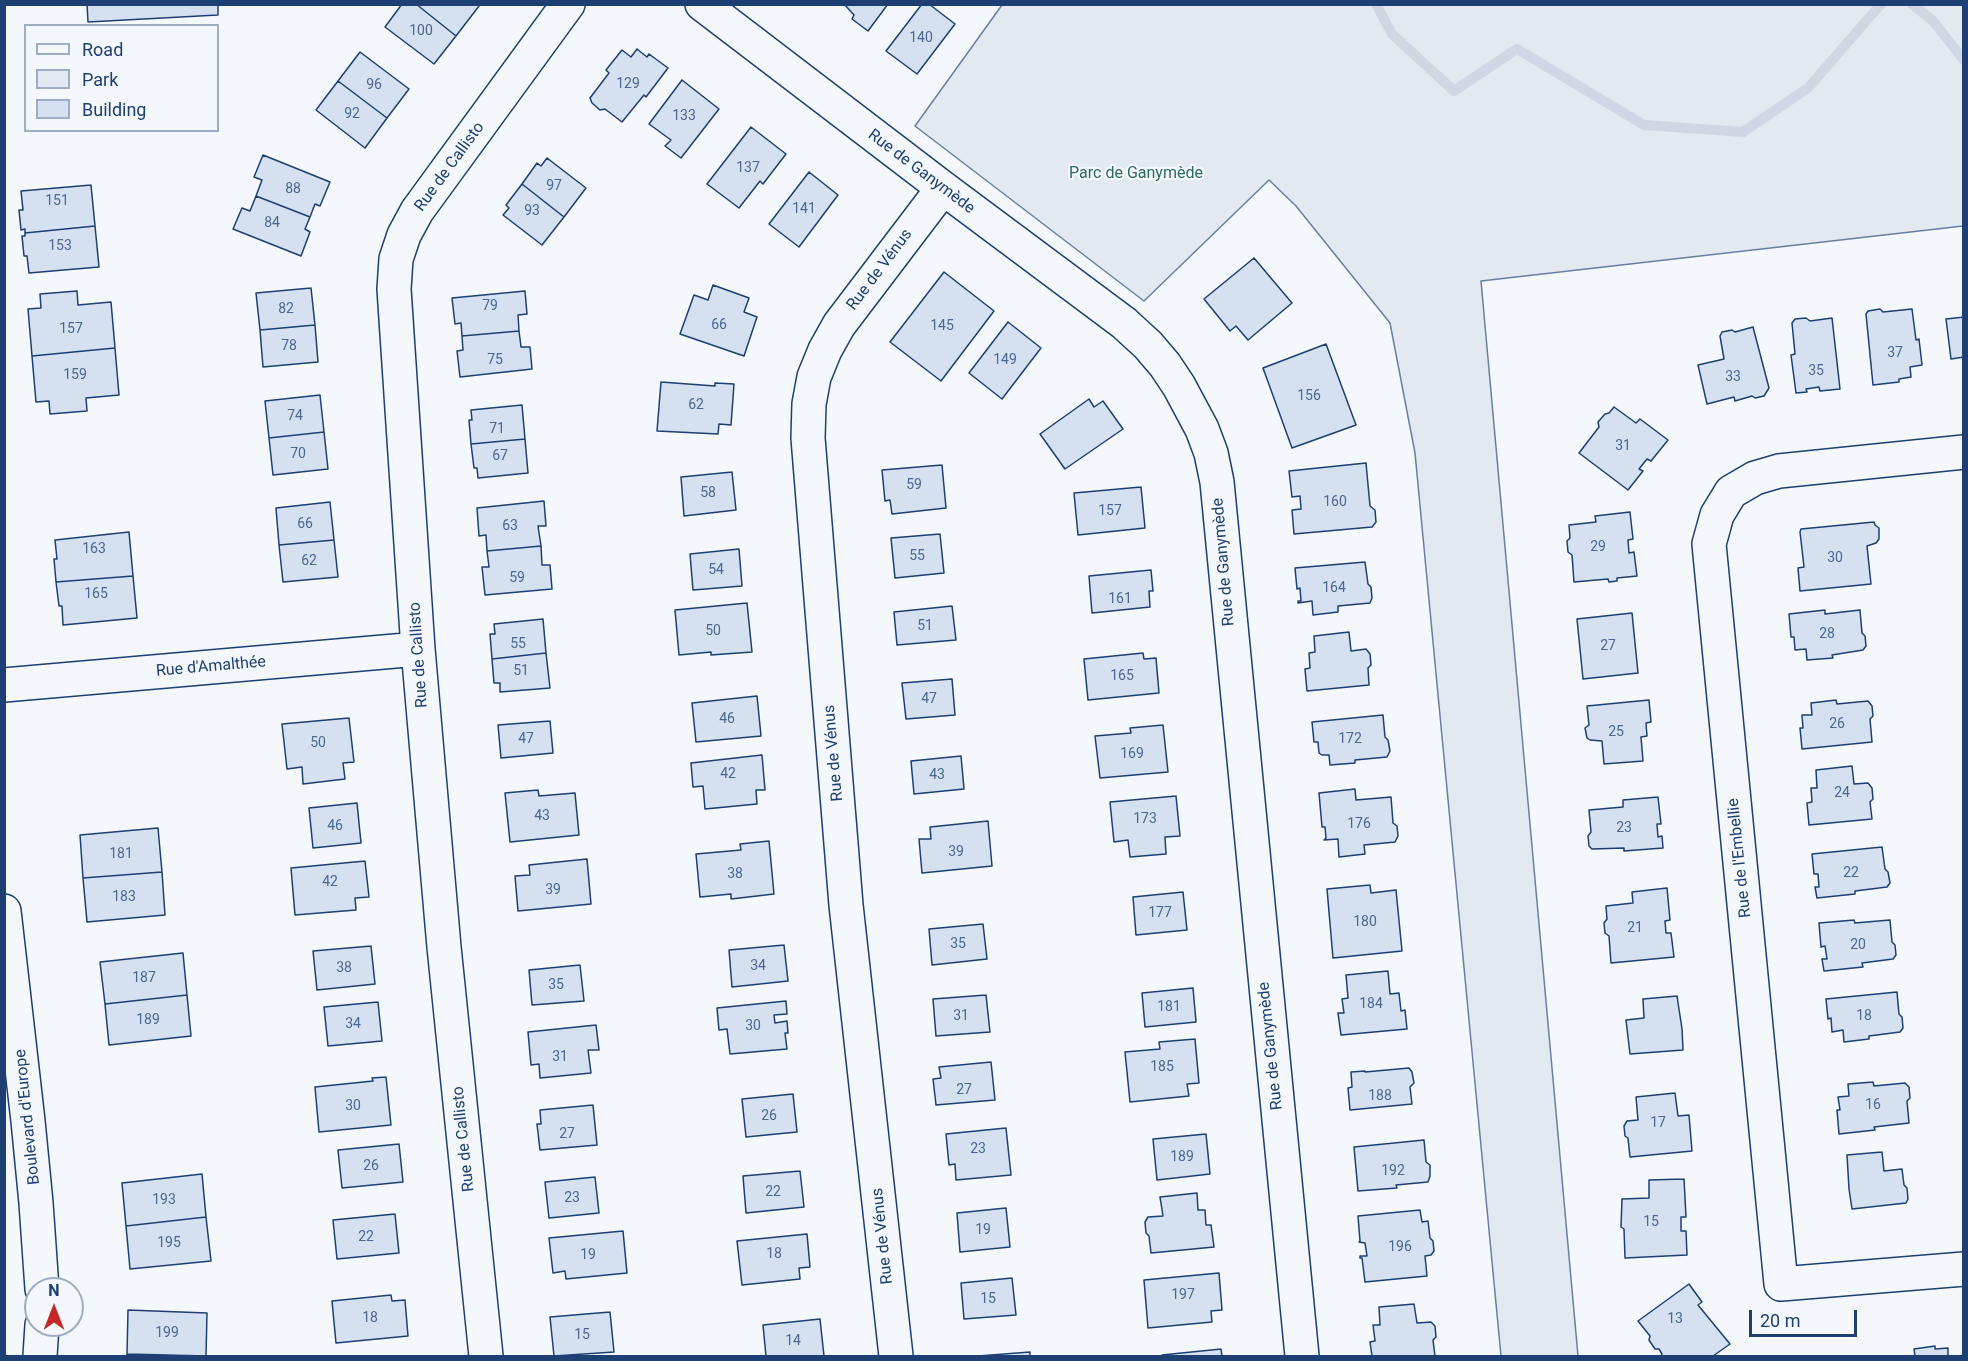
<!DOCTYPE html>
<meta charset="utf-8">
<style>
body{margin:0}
#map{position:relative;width:1968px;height:1361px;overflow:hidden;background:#f4f7fb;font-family:Roboto,sans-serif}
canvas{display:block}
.frame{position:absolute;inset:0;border:6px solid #1d3f73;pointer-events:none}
.legend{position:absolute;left:24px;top:24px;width:195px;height:108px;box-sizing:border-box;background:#f4f7fb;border:2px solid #9eadc5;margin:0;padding:8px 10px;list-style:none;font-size:18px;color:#1d3f73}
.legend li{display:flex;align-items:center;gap:12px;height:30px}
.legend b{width:30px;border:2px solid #9eadc5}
.north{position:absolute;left:24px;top:1277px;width:60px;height:60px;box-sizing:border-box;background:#f4f7fb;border:2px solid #9eadc5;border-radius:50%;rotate:0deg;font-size:16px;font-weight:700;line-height:24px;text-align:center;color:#1d3f73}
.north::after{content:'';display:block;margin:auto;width:21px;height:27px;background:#c62828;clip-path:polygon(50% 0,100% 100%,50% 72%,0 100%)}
.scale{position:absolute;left:1749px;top:1310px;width:108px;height:27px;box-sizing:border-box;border:3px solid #1d3f73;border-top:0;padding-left:8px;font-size:18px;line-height:21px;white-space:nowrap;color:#1d3f73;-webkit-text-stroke:4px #f4f7fb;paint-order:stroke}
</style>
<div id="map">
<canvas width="1968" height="1361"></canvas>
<div class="frame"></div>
<ul class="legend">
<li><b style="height:8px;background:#f4f7fb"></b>Road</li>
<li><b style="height:16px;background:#e3e9f0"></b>Park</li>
<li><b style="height:16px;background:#d5e0f0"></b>Building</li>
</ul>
<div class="north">N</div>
<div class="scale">20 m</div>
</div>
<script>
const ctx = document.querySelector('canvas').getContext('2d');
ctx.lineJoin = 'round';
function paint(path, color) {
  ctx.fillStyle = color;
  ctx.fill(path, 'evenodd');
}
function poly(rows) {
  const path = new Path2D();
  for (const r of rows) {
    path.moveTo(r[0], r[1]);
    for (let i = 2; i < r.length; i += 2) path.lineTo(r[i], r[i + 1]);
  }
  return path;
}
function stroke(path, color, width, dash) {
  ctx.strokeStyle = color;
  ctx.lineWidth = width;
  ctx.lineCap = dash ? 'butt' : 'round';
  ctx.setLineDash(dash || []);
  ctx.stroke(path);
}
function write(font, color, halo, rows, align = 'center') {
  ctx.font = font + ' Roboto,sans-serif';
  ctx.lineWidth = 4.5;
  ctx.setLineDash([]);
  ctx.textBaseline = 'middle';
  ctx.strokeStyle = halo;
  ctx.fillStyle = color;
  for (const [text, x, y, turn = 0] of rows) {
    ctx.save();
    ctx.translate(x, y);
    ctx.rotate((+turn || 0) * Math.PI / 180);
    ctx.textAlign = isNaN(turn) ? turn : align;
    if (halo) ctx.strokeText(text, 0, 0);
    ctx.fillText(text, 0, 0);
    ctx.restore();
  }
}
const green = poly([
 [1002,5,1963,5,1963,226,1481,281,1578,1356,1501,1356,1415,453,1390,323,1296,206,1269,180,1144,301,915,126,1002,5]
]);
const stream = poly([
 [1376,4,1392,34,1454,91,1517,49,1644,125,1743,132,1808,88,1881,4],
 [1912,4,1933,21,1964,60]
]);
const building = poly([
 [87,4,218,4,218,15,88,22,87,4],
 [402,4,416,4,456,36,434,64,385,27,402,4],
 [416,4,476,4,479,6,456,36,416,4],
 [844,4,888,4,868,31,852,19,854,15,844,4],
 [922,4,929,4,955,24,917,74,886,51,922,4],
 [637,49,647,57,649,54,668,68,646,97,644,95,622,122,605,109,600,110,592,103,590,98,609,73,606,70,622,50,631,57,637,49],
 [360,52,409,89,387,118,338,81,360,52],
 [682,80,719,109,681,158,665,146,671,140,649,124,682,80],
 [338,81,387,118,365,148,316,110,338,81],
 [751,127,786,154,763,184,760,181,739,208,707,184,751,127],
 [263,155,330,182,320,206,315,204,310,217,256,196,262,180,254,177,263,155],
 [547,158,586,188,564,217,522,184,537,163,541,166,547,158],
 [809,172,838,195,799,247,769,224,809,172],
 [522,184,564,217,542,245,503,215,509,208,506,205,522,184],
 [91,185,95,226,25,233,25,229,21,230,19,210,23,210,21,191,91,185],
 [256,196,310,217,305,229,310,232,301,256,233,229,242,208,250,211,256,196],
 [95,226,99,267,29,273,27,256,24,256,22,236,25,236,25,233,95,226],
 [1254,258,1292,303,1248,340,1236,326,1230,331,1204,299,1254,258],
 [944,272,994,311,941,381,890,342,944,272],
 [713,285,749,298,744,312,757,317,744,356,680,334,694,295,708,300,713,285],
 [311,288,315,325,260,330,256,293,311,288],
 [77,291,78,305,111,302,115,348,32,356,28,309,41,308,40,294,77,291],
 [525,291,527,314,518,315,519,331,462,336,461,323,455,324,452,298,525,291],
 [1880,309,1883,312,1912,309,1916,340,1919,339,1922,365,1910,367,1911,377,1899,379,1899,382,1873,385,1866,314,1868,311,1880,309],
 [1964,317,1964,357,1951,359,1946,319,1964,317],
 [1806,318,1810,321,1832,318,1840,389,1820,391,1819,387,1806,389,1807,392,1796,393,1791,355,1795,354,1792,323,1795,319,1806,318],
 [1008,322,1041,348,1002,399,969,373,1008,322],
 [315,325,318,362,263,367,260,330,315,325],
 [1753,327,1769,388,1764,396,1755,398,1752,396,1735,401,1734,397,1707,404,1698,365,1724,359,1720,336,1722,332,1732,330,1735,332,1753,327],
 [519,331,521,347,530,347,532,369,460,377,457,351,463,350,462,336,519,331],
 [1326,344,1356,425,1292,448,1263,368,1326,344],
 [115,348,119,395,86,398,87,411,50,414,49,401,36,402,32,356,115,348],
 [661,382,715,386,715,383,734,384,731,425,719,424,718,434,657,431,661,382],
 [320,395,324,432,269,438,265,401,320,395],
 [1089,399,1094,407,1103,401,1123,429,1065,469,1040,434,1089,399],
 [522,405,525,439,471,444,469,420,472,420,471,410,522,405],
 [1614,407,1636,423,1640,419,1668,440,1651,461,1647,459,1639,469,1643,471,1628,490,1579,453,1599,427,1598,422,1605,414,1609,413,1614,407],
 [324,432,328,469,273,475,269,438,324,432],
 [525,439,528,473,478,478,477,468,474,468,471,444,525,439],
 [1366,463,1370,506,1375,510,1376,522,1372,527,1294,534,1292,510,1301,509,1300,496,1292,497,1289,471,1366,463],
 [942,465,946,508,892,514,890,500,885,501,882,470,942,465],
 [732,472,736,510,684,516,681,477,732,472],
 [1141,487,1145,528,1078,535,1074,493,1141,487],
 [544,501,546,526,538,526,541,546,487,551,486,535,479,536,477,508,544,501],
 [330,502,334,540,279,545,276,508,330,502],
 [1630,512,1633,539,1628,540,1629,553,1634,552,1637,576,1617,578,1617,581,1609,582,1608,579,1574,582,1572,555,1568,552,1567,541,1570,538,1569,525,1596,522,1595,516,1630,512],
 [1874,522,1875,525,1879,528,1879,539,1876,543,1867,546,1871,584,1800,591,1798,568,1804,567,1800,532,1801,529,1874,522],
 [129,532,133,576,56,582,54,559,57,559,55,540,129,532],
 [940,534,944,573,895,578,891,538,940,534],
 [334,540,338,577,283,582,279,545,334,540],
 [541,546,542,565,550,565,552,589,485,595,482,567,489,567,487,551,541,546],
 [739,549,742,586,693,590,690,554,739,549],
 [1365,562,1368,584,1371,587,1372,598,1370,603,1338,606,1338,612,1313,615,1312,601,1298,603,1298,601,1301,601,1300,588,1297,589,1295,568,1365,562],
 [1151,570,1153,591,1149,591,1150,607,1092,613,1089,576,1151,570],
 [133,576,137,618,63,625,62,606,59,606,56,582,133,576],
 [747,603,752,652,711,655,711,652,679,655,675,610,747,603],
 [952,606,956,640,897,645,894,612,952,606],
 [1825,610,1825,614,1860,610,1862,633,1865,636,1866,646,1863,650,1832,655,1833,658,1807,660,1806,649,1795,650,1794,637,1791,637,1789,614,1825,610],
 [1632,613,1638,673,1583,679,1577,619,1632,613],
 [543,619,546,653,492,659,490,634,495,634,494,624,543,619],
 [1349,632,1351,651,1366,649,1370,654,1371,665,1368,668,1369,685,1307,691,1305,669,1310,668,1309,653,1315,652,1314,636,1349,632],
 [546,653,550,688,500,692,500,683,494,683,492,659,546,653],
 [1143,653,1144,659,1156,658,1159,693,1088,700,1084,659,1143,653],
 [952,679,955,715,906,719,902,683,952,679],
 [757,696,761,736,696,742,692,703,757,696],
 [1649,700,1651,722,1646,723,1647,736,1641,737,1643,761,1604,764,1602,741,1590,740,1587,738,1585,728,1589,725,1587,706,1649,700],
 [1836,700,1837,704,1868,701,1872,706,1873,716,1870,719,1872,742,1802,749,1800,728,1803,728,1802,715,1812,715,1811,703,1836,700],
 [1383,715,1385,737,1388,740,1390,751,1387,757,1355,760,1355,763,1330,765,1329,755,1322,755,1319,753,1318,742,1314,742,1312,722,1383,715],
 [349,718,354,762,343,763,345,779,303,784,302,767,287,769,282,724,349,718],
 [550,721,553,753,501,758,498,725,550,721],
 [1163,725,1168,772,1100,778,1095,736,1131,733,1130,728,1163,725],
 [762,755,765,790,756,790,757,804,705,809,703,786,693,787,691,763,762,755],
 [961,756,964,789,914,794,911,761,961,756],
 [1852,766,1854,784,1868,783,1872,788,1873,799,1870,802,1872,819,1809,825,1807,803,1812,802,1811,788,1817,788,1816,770,1852,766],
 [1355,789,1356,800,1391,797,1393,823,1397,826,1398,836,1395,842,1364,845,1365,854,1339,857,1338,839,1324,840,1326,838,1325,827,1322,827,1319,793,1355,789],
 [538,790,539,796,575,793,579,835,510,842,505,793,538,790],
 [1176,796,1180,836,1165,837,1166,854,1130,857,1128,840,1114,842,1110,802,1176,796],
 [1658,797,1661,824,1657,824,1658,837,1662,836,1663,848,1624,851,1624,848,1592,849,1589,846,1588,836,1591,832,1589,810,1623,807,1623,800,1658,797],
 [357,803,361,843,313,848,309,808,357,803],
 [988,821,992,866,922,873,919,839,931,839,930,827,988,821],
 [158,828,162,872,83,878,80,835,158,828],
 [769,841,774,894,731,899,731,894,700,897,696,854,741,850,740,844,769,841],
 [1882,847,1885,869,1888,872,1890,883,1887,887,1855,891,1855,894,1817,898,1815,887,1819,887,1818,874,1814,874,1812,854,1882,847],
 [587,859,591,904,518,911,515,876,530,875,529,865,587,859],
 [365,861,369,897,355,898,356,910,295,915,291,868,365,861],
 [162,872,165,915,87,922,83,878,162,872],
 [1370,885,1371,893,1396,890,1402,951,1333,958,1327,889,1370,885],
 [1667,888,1670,920,1665,921,1666,933,1671,933,1674,957,1611,963,1609,936,1605,933,1604,923,1607,919,1606,906,1633,903,1632,892,1667,888],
 [1183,892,1187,930,1136,935,1133,897,1183,892],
 [1854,920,1855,923,1890,920,1892,942,1895,945,1896,955,1893,959,1862,963,1863,967,1824,971,1822,959,1827,959,1825,946,1821,947,1819,923,1854,920],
 [983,924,987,959,932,965,929,929,983,924],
 [784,945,788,981,732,987,729,950,784,945],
 [371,946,375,984,317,990,313,951,371,946],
 [183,953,187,995,105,1004,100,962,183,953],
 [580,965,584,1001,532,1005,529,970,580,965],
 [1388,971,1390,994,1399,993,1401,1011,1405,1010,1407,1029,1341,1035,1338,1013,1344,1013,1342,999,1348,998,1346,975,1388,971],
 [1193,988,1196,1022,1145,1027,1142,993,1193,988],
 [1897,992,1899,1014,1902,1017,1903,1028,1900,1032,1869,1036,1869,1039,1844,1042,1843,1030,1832,1032,1831,1018,1828,1019,1826,999,1897,992],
 [187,995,191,1036,109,1045,105,1004,187,995],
 [986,995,990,1032,936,1036,933,999,986,995],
 [1677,996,1682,1029,1683,1050,1630,1054,1626,1020,1644,1018,1643,999,1677,996],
 [786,1001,787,1014,774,1015,775,1023,787,1021,788,1033,785,1033,787,1049,730,1054,727,1029,719,1030,717,1008,786,1001],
 [378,1002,382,1041,328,1046,324,1007,378,1002],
 [596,1025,599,1050,588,1050,591,1073,540,1078,539,1064,531,1065,528,1032,596,1025],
 [1195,1039,1199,1083,1187,1084,1189,1096,1130,1102,1125,1052,1160,1049,1159,1042,1195,1039],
 [991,1062,995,1100,936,1105,933,1079,941,1078,939,1067,991,1062],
 [1409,1068,1412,1072,1414,1083,1410,1087,1412,1104,1350,1110,1348,1088,1352,1087,1351,1072,1365,1071,1365,1072,1409,1068],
 [386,1077,391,1125,319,1132,315,1087,373,1081,372,1078,386,1077],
 [1873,1082,1874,1086,1905,1083,1909,1087,1910,1098,1907,1101,1909,1123,1874,1127,1875,1130,1839,1134,1837,1110,1840,1110,1838,1097,1849,1096,1848,1084,1873,1082],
 [1675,1093,1678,1116,1689,1115,1692,1151,1630,1157,1628,1138,1625,1136,1624,1126,1627,1121,1638,1120,1636,1097,1675,1093],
 [793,1094,797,1132,746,1137,742,1099,793,1094],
 [593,1105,597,1145,540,1150,537,1124,541,1124,540,1110,593,1105],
 [1006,1128,1011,1175,956,1180,955,1164,949,1165,946,1134,1006,1128],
 [1206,1134,1210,1174,1157,1180,1153,1139,1206,1134],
 [1424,1140,1426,1162,1430,1165,1430,1176,1428,1182,1396,1185,1397,1188,1358,1191,1354,1147,1424,1140],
 [399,1144,403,1182,342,1188,338,1150,399,1144],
 [1882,1152,1884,1171,1902,1169,1904,1185,1907,1188,1908,1199,1906,1203,1852,1209,1849,1189,1847,1155,1882,1152],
 [800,1171,804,1207,746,1213,743,1176,800,1171],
 [202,1174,206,1217,126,1226,122,1183,202,1174],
 [595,1177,599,1213,549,1218,545,1182,595,1177],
 [1684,1179,1686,1217,1681,1217,1681,1231,1686,1231,1687,1255,1625,1258,1624,1229,1621,1227,1622,1199,1649,1198,1649,1180,1684,1179],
 [1197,1193,1198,1210,1205,1210,1206,1225,1211,1225,1214,1247,1151,1253,1149,1236,1146,1233,1145,1222,1148,1217,1163,1216,1160,1197,1197,1193],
 [1006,1208,1010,1247,960,1252,957,1213,1006,1208],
 [1420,1210,1422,1222,1428,1221,1430,1238,1433,1241,1434,1251,1431,1255,1425,1256,1427,1276,1365,1282,1362,1258,1360,1258,1360,1256,1367,1256,1365,1243,1359,1242,1360,1241,1358,1216,1420,1210],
 [395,1214,399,1253,337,1259,333,1220,395,1214],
 [206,1217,211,1261,130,1269,126,1226,206,1217],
 [623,1231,627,1273,566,1279,565,1271,553,1273,549,1238,623,1231],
 [807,1234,810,1267,799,1268,800,1279,742,1285,737,1241,807,1234],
 [1219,1273,1222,1310,1211,1311,1212,1322,1148,1328,1144,1280,1219,1273],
 [1012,1278,1016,1315,964,1319,961,1283,1012,1278],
 [1689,1284,1702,1302,1698,1305,1730,1344,1713,1356,1661,1356,1662,1354,1659,1349,1655,1349,1649,1340,1650,1336,1638,1321,1689,1284],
 [391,1295,392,1301,405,1300,408,1336,336,1343,332,1301,391,1295],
 [1414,1304,1417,1323,1431,1322,1435,1326,1436,1337,1433,1340,1435,1356,1372,1356,1370,1342,1375,1341,1373,1325,1380,1325,1379,1307,1414,1304],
 [128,1310,207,1313,206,1356,127,1354,128,1310],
 [610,1312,614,1352,554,1356,550,1317,610,1312],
 [820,1319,824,1356,766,1356,763,1325,820,1319],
 [1935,1346,1935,1349,1948,1348,1948,1356,1915,1356,1914,1349,1935,1346],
 [1221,1349,1222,1356,1162,1356,1162,1355,1221,1349],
 [1030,1352,1030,1356,978,1356,1030,1352],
 [127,1354,204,1356,127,1356,127,1354]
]);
const street = poly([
 [702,4,943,188,1124,323,1148,345,1165,365,1179,386,1202,429,1211,453,1217,482,1302,1356],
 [1964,452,1779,471,1755,478,1731,492,1717,515,1709,544,1781,1284,1964,1269],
 [4,685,418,649],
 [486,1356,444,947,418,649,394,289,396,259,404,235,417,211,568,4],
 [896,1356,846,905,808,438,809,404,814,377,825,350,839,325,943,188]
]);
const secondary = poly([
 [4,911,28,1121,36,1203,42,1289],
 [40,1356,42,1325]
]);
const numberNames = [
 ["100",421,31],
 ["140",921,38],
 ["129",628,84],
 ["96",374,85],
 ["92",352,114],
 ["133",684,116],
 ["137",748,168],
 ["97",554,186],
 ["88",293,189],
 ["151",57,201],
 ["141",804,209],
 ["93",532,211],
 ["84",272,223],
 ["153",60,246],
 ["79",490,306],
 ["82",286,309],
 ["66",719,325],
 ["145",942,326],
 ["157",71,329],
 ["78",289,346],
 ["37",1895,353],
 ["75",495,360],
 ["149",1005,360],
 ["35",1816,371],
 ["159",75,375],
 ["33",1733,377],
 ["156",1309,396],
 ["62",696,405],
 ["74",295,416],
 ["71",497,429],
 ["31",1623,446],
 ["70",298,454],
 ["67",500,456],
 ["59",914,485],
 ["58",708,493],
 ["160",1335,502],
 ["157",1110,511],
 ["66",305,524],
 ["63",510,526],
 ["29",1598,547],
 ["163",94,549],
 ["55",917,556],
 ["30",1835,558],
 ["62",309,561],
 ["54",716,570],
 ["59",517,578],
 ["164",1334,588],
 ["165",96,594],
 ["161",1120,599],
 ["51",925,626],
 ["50",713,631],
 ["28",1827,634],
 ["55",518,644],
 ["27",1608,646],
 ["51",521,671],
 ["165",1122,676],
 ["47",929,699],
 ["46",727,719],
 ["26",1837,724],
 ["25",1616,732],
 ["47",526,739],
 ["172",1350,739],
 ["50",318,743],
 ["169",1132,754],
 ["42",728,774],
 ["43",937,775],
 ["24",1842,793],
 ["43",542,816],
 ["173",1145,819],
 ["176",1359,824],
 ["46",335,826],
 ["23",1624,828],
 ["39",956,852],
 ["181",121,854],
 ["22",1851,873],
 ["38",735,874],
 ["42",330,882],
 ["39",553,890],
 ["183",124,897],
 ["177",1160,913],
 ["180",1365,922],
 ["21",1635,928],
 ["35",958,944],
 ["20",1858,945],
 ["34",758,966],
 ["38",344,968],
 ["187",144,978],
 ["35",556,985],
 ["184",1371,1004],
 ["181",1169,1007],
 ["31",961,1016],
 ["18",1864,1016],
 ["189",148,1020],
 ["34",353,1024],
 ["30",753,1026],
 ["31",560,1057],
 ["185",1162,1067],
 ["27",964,1090],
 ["188",1380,1096],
 ["16",1873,1105],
 ["30",353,1106],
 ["26",769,1116],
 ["17",1658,1123],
 ["27",567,1134],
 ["23",978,1149],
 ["189",1182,1157],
 ["26",371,1166],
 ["192",1393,1171],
 ["22",773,1192],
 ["23",572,1198],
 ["193",164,1200],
 ["15",1651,1222],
 ["19",983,1230],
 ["22",366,1237],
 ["195",169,1243],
 ["196",1400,1247],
 ["18",774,1254],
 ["19",588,1255],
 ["197",1183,1295],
 ["15",988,1299],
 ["18",370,1318],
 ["13",1675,1319],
 ["199",167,1333],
 ["15",582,1335],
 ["14",793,1341]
];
const streetNames = [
 ["Rue de Callisto",450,167,-54],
 ["Rue de Ganymède",921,172,37],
 ["Rue de Vénus",880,270,-53],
 ["Rue de Ganymède",1224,562,-95],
 ["Rue de Callisto",419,655,-94],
 ["Rue d'Amalthée",211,667,-5],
 ["Rue de Vénus",834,753,-95],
 ["Rue de l'Embellie",1740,858,-96],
 ["Rue de Ganymède",1271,1046,-96],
 ["Boulevard d'Europe",28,1117,-96],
 ["Rue de Callisto",464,1139,-96],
 ["Rue de Vénus",883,1236,-96]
];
const parkNames = [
 ["Parc de Ganymède",1136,174]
];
paint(green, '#e3e9f0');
stroke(green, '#687fa3', 1.5);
stroke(stream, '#cfd7e4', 10);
paint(building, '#d5e0f0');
stroke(building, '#1d3f73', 1.5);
stroke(street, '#1d3f73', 36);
stroke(secondary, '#1d3f73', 36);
stroke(street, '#f4f7fb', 33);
stroke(secondary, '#f4f7fb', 33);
write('14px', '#4b6792', null, numberNames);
write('16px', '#1d3f73', '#f4f7fb', streetNames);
write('16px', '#2c6c60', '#f4f7fb', parkNames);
</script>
